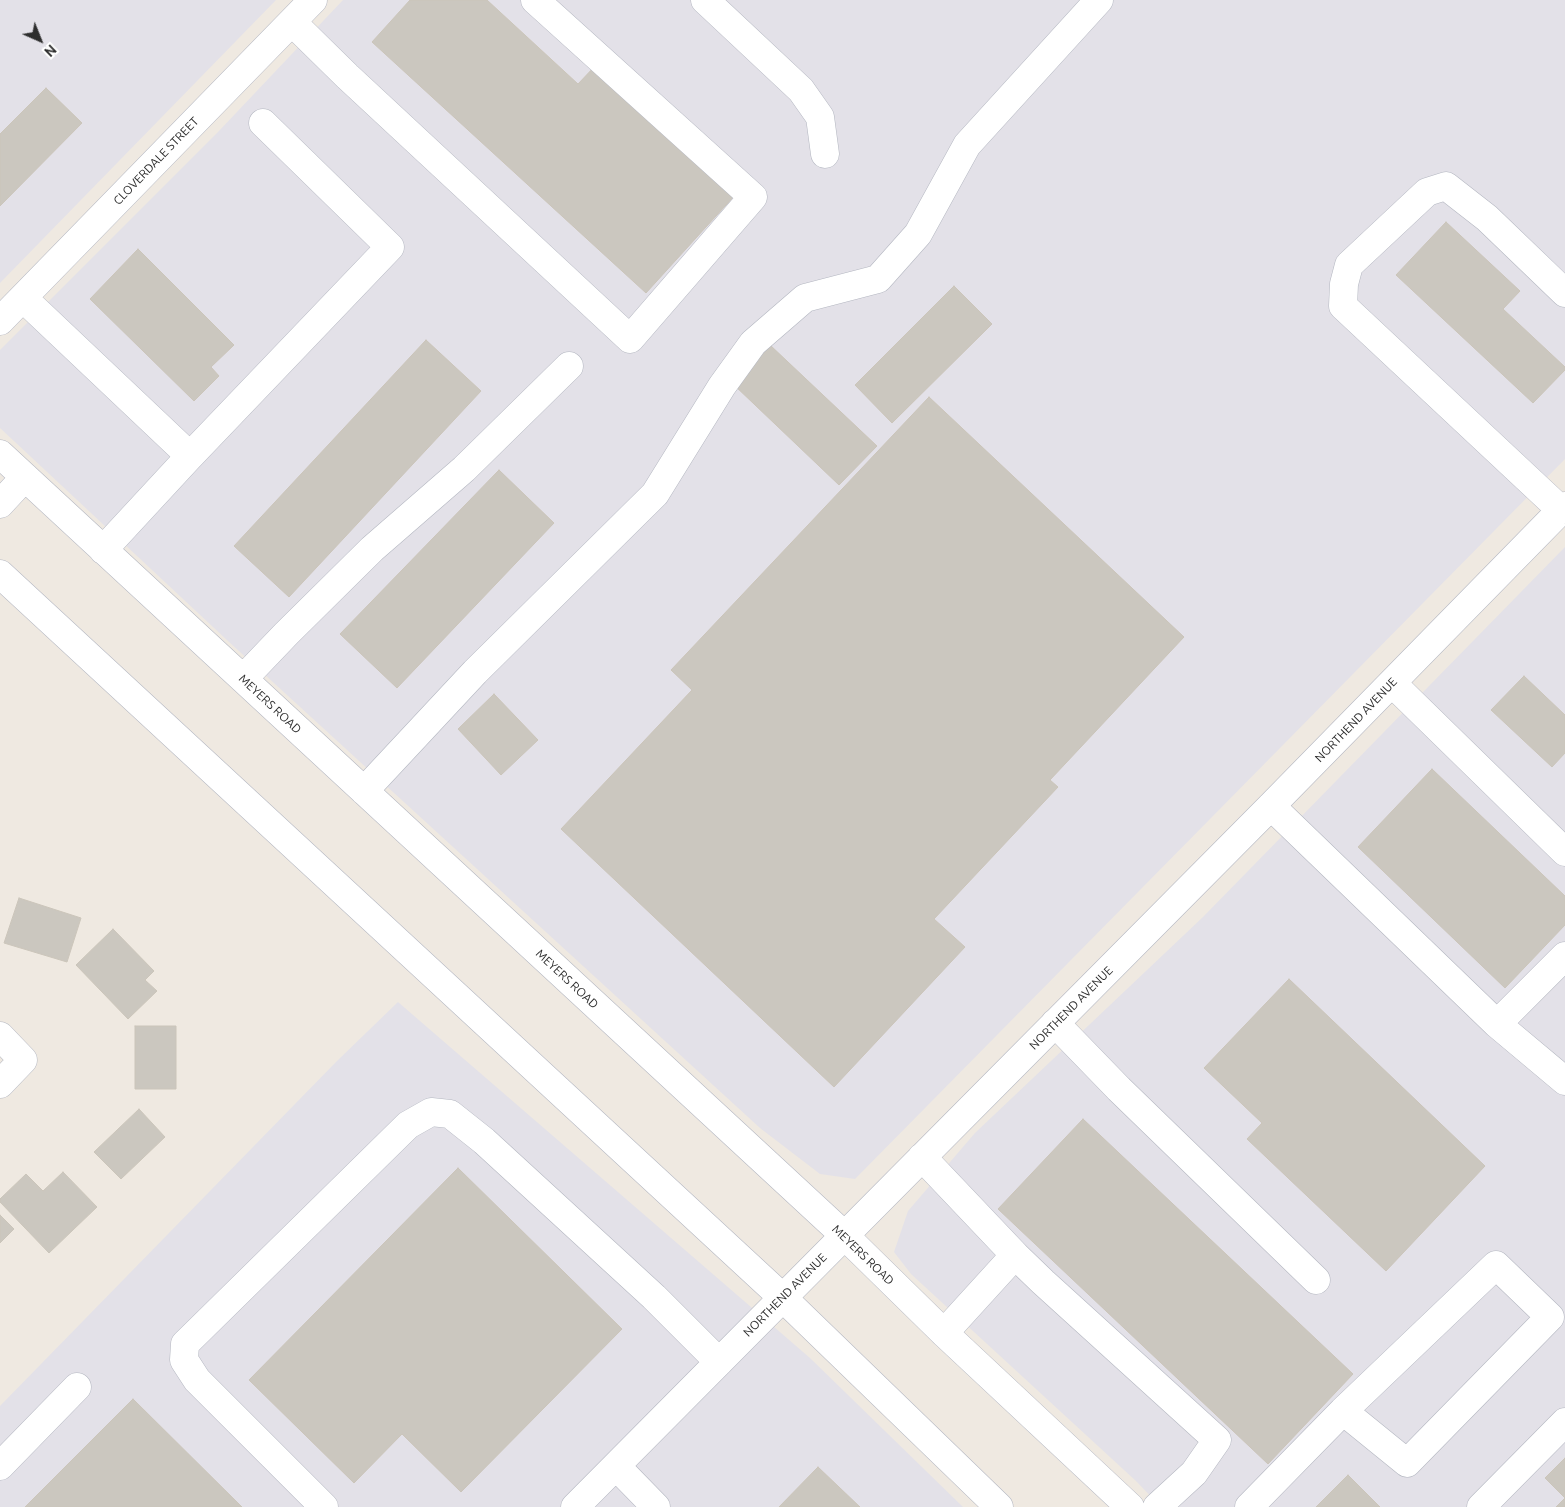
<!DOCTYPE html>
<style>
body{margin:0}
#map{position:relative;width:1565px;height:1507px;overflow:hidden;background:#efe9e1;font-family:Ubuntu,sans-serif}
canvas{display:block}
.north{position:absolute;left:15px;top:15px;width:50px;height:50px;-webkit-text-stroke:4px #fff;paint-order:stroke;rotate:136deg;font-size:14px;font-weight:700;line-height:20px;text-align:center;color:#2e2e2e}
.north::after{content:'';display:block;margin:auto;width:18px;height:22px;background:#2e2e2e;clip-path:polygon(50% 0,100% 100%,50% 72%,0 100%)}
</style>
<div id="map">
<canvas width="1565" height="1507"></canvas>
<div class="north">N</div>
</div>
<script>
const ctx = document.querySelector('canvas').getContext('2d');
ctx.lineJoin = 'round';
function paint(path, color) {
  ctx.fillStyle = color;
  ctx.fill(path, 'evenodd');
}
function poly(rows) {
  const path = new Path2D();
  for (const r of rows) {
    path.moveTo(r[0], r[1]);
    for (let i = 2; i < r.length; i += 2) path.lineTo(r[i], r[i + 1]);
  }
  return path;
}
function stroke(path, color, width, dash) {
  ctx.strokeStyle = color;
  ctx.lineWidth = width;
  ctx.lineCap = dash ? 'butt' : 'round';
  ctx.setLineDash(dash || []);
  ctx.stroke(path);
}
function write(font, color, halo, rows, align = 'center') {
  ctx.font = font + ' Ubuntu,sans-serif';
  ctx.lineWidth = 4;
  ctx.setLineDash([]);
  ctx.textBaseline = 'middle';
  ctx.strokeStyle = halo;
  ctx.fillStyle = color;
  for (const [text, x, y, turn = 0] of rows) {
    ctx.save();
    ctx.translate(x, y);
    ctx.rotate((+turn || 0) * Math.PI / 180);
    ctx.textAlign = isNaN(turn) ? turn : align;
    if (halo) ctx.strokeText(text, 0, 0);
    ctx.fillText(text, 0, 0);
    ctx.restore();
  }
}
const industrial = poly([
 [0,0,276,0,0,283],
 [343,0,1565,0,1565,459,855,1179,820,1174,760,1128,228,641,0,428,0,350,218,132],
 [1565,547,1565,1507,1161,1507,1136,1481,911,1274,894,1252,908,1211,975,1133,1203,917],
 [398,1002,810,1358,963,1507,0,1507,0,1406,337,1061]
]);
const building = poly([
 [410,0,487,0,578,84,596,65,736,194,646,293,372,42,410,0],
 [46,88,82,123,0,206,0,134,46,88],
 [1446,222,1520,291,1503,309,1565,367,1565,370,1533,403,1396,275,1446,222],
 [138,249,234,345,211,367,219,376,194,401,90,299,138,249],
 [954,286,992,324,892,423,855,385,954,286],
 [426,340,481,391,289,597,234,546,426,340],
 [770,345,877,446,839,485,733,384,770,345],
 [929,397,1184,637,1050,780,1058,787,934,919,965,947,834,1087,561,829,692,690,671,670,929,397],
 [499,470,554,523,397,688,340,634,499,470],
 [1524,676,1565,715,1565,753,1552,767,1491,710,1524,676],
 [494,694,538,740,501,775,458,729,494,694],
 [1432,769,1565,896,1565,925,1505,988,1358,847,1432,769],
 [19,898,81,918,67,962,4,943,19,898],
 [113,929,154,971,145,980,157,991,128,1019,76,965,113,929],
 [1289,979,1485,1166,1386,1271,1247,1139,1262,1123,1204,1068,1289,979],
 [135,1026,176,1026,176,1089,135,1089,135,1026],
 [139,1109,165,1137,121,1179,94,1152,139,1109],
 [1083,1119,1353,1374,1268,1464,998,1209,1083,1119],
 [458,1168,622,1329,461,1492,402,1434,354,1483,249,1380,458,1168],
 [63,1172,97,1207,49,1253,0,1202,0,1199,26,1174,43,1191,63,1172],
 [0,1215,14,1229,0,1243,0,1215],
 [133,1399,242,1507,25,1507,133,1399],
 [1565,1458,1565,1507,1556,1507,1565,1498,1545,1478,1565,1458],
 [818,1467,860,1507,779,1507,818,1467],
 [1348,1475,1380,1507,1316,1507,1348,1475]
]);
const minor = poly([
 [705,0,801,90,820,117,825,154],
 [292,22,347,76,630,339,753,197,535,0],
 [23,298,190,456,103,550],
 [0,321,313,0],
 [0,454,844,1235,944,1333,1130,1507],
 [190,456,390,247,263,123],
 [0,504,25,477],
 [1561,510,1343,306,1344,284,1349,265,1427,192,1446,186,1487,218,1565,293],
 [0,574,783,1298,999,1507],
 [243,679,286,634,372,549,464,469,569,366],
 [1392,683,1565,852],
 [364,791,475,672,655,494,722,386,753,343,805,298,878,279,918,234,967,145,1099,0],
 [1271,806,1497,1024,1565,956],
 [1055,1023,1119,1089,1316,1280],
 [1497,1024,1565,1081],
 [0,1036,23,1060,0,1084],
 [922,1157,1015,1255,944,1333],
 [1015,1255,1043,1282,1217,1440,1194,1473,1157,1507],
 [0,1466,77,1387],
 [616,1466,656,1507],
 [324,1507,197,1380,184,1360,185,1344,408,1125,431,1112,450,1114,484,1141,654,1297,719,1362],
 [575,1507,1271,806,1565,506],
 [1249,1507,1343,1411,1496,1265,1550,1317,1407,1463,1343,1411],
 [1481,1507,1565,1422]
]);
const streetNames = [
 ["CLOVERDALE STREET",156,161,-46],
 ["MEYERS ROAD",270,704,43],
 ["NORTHEND AVENUE",1356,720,-46],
 ["MEYERS ROAD",567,979,43],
 ["NORTHEND AVENUE",1071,1008,-45],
 ["MEYERS ROAD",863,1255,44],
 ["NORTHEND AVENUE",785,1295,-45]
];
paint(industrial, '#e3e1e8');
paint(building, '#cbc7bf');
stroke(building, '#cbc5ba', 1);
stroke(minor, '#b4b7c1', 29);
stroke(minor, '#fff', 28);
write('12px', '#2e2e2e', '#fff', streetNames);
</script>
